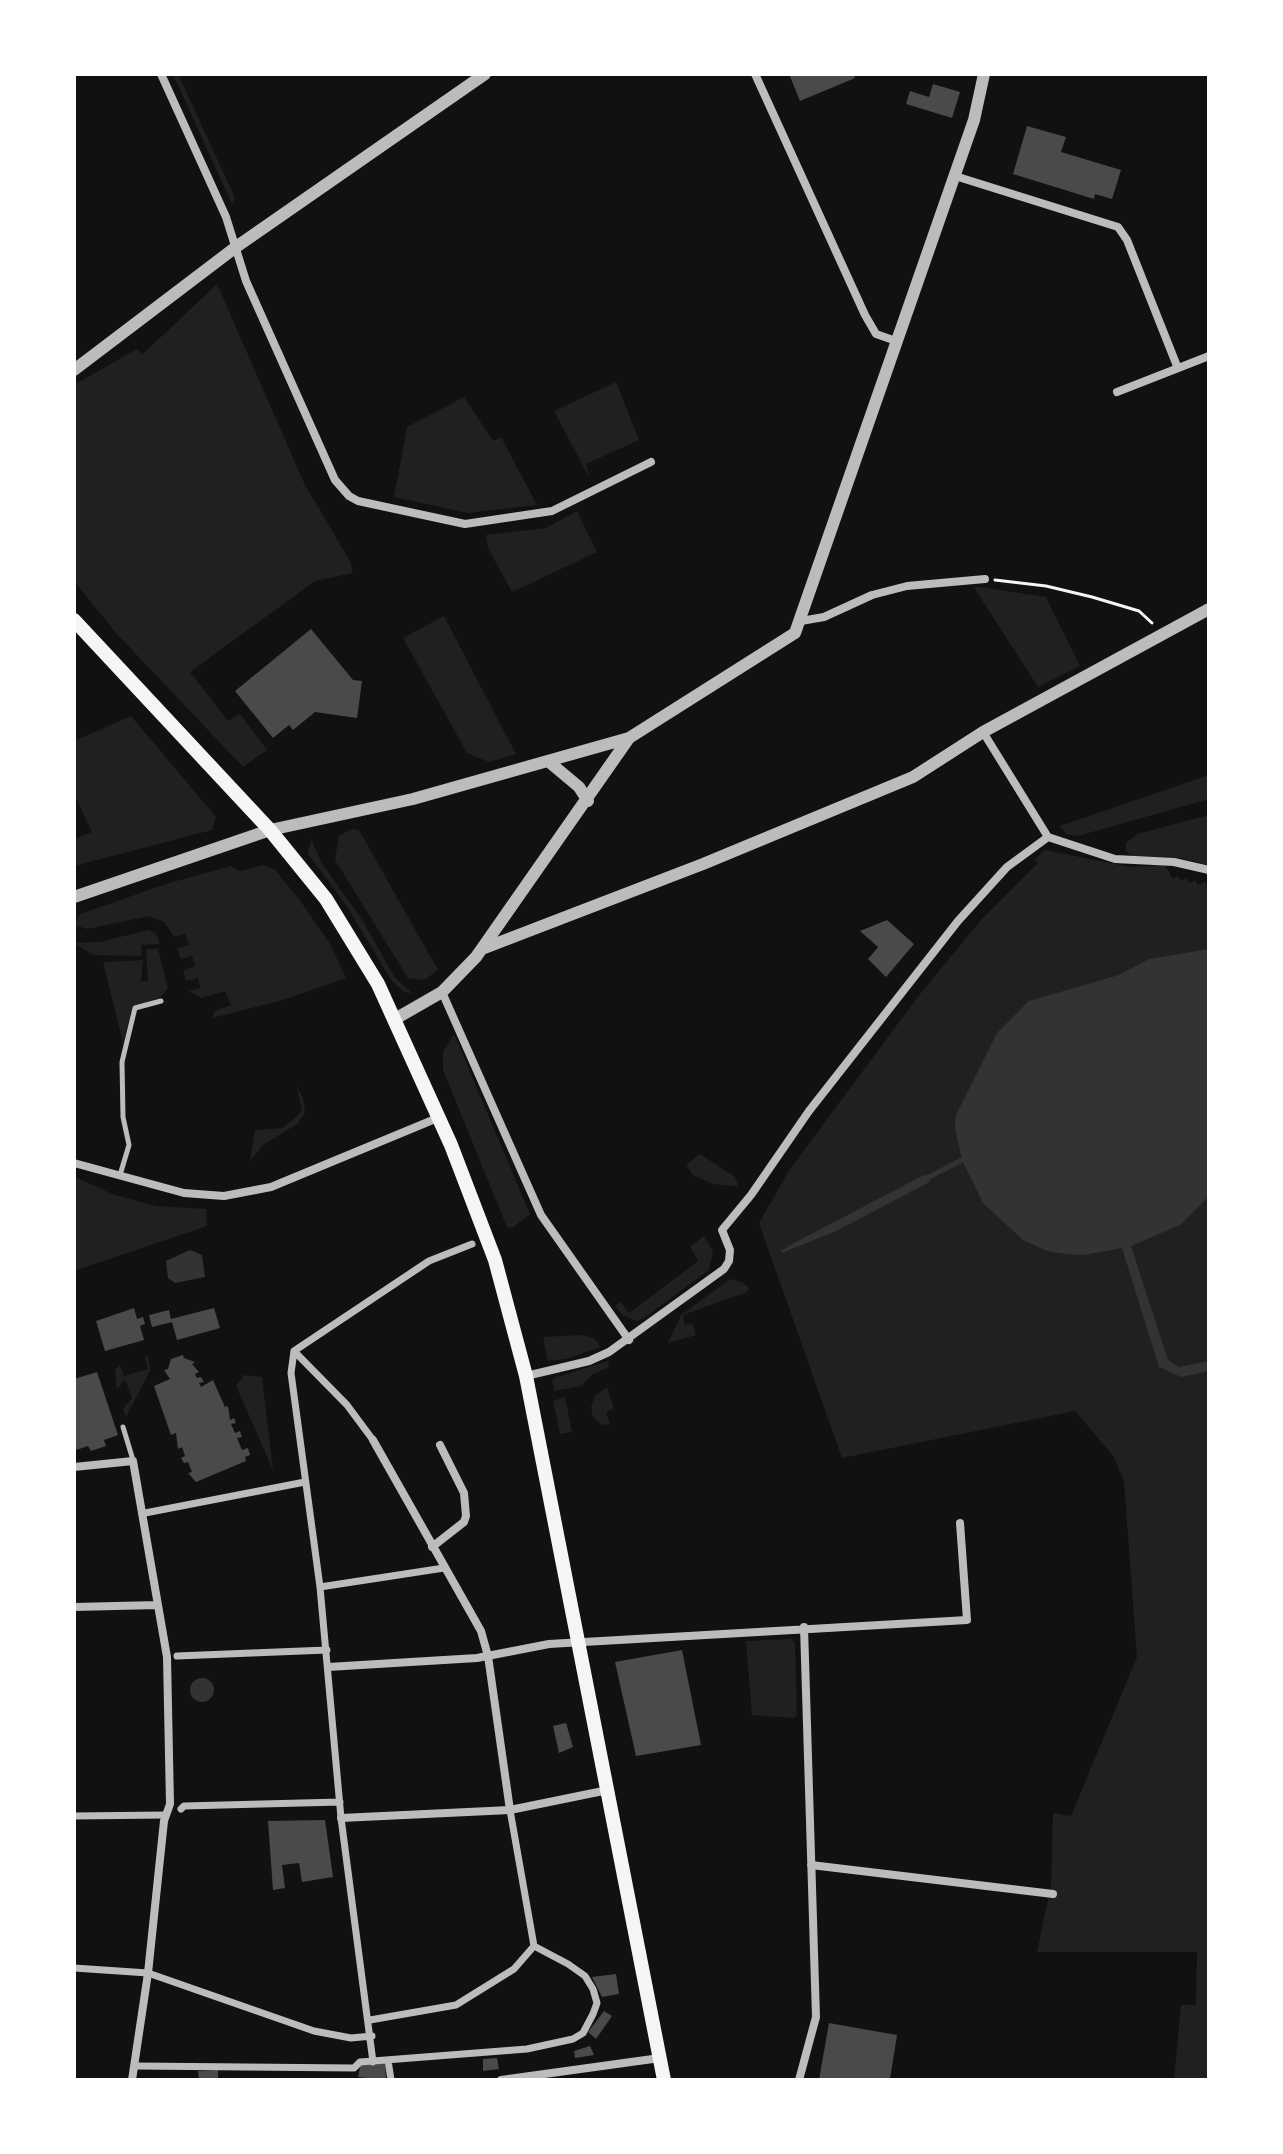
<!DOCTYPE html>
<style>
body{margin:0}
#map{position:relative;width:1283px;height:2154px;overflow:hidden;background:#111;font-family:"Noto Sans",sans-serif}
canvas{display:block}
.frame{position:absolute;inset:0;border:76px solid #fff;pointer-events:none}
</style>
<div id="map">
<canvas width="1283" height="2154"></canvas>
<div class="frame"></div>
</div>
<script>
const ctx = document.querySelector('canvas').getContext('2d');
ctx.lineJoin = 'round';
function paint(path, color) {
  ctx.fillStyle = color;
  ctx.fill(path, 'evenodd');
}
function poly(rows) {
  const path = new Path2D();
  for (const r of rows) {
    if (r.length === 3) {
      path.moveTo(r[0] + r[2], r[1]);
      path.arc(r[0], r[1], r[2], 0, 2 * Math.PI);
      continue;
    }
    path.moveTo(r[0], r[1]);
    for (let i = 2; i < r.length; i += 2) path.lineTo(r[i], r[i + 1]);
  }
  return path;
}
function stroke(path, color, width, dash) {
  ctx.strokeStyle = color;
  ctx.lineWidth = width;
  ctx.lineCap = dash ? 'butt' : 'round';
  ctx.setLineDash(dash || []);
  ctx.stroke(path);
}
const green = poly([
 [173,74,178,74,235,198,232,204],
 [217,284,305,485,350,561,353,573,315,581,190,672,228,721,240,714,267,750,243,767,116,633,74,581,74,385,137,349,143,354],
 [616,382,639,440,586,464,590,479,554,411],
 [464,397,493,441,501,437,537,505,468,513,394,497,407,427],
 [577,511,597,552,512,592,488,548,486,535,546,528],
 [973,586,1046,597,1080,666,1038,687],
 [444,616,497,718,516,754,489,762,467,753,403,638],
 [131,716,216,817,212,830,74,866,74,839,92,832,74,794,74,741],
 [1209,775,1209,799,1078,836,1066,834,1060,826],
 [1209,815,1209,865,1181,858,1134,857,1126,851,1126,843,1137,834],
 [352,829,359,830,438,970,424,980,408,978,335,860,339,836],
 [311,838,321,862,363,921,395,978,413,994,403,991,391,980,346,905,308,854],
 [1045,850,1130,867,1165,865,1173,879,1178,876,1181,881,1186,878,1190,883,1195,880,1198,885,1204,882,1209,885,1209,2080,1174,2080,1181,2005,1196,2005,1197,1952,1037,1952,1051,1886,1053,1813,1071,1816,1137,1657,1124,1482,1114,1457,1075,1411,842,1458,759,1223,790,1169,920,994,981,920,1038,863,1035,859],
 [263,865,275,870,299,899,330,944,346,978,283,1000,212,1018,215,1011,231,1005,225,991,201,998,189,991,200,988,198,978,186,981,183,970,195,966,192,956,181,959,177,948,189,945,185,934,174,937,164,922,149,916,87,929,74,925,80,914,169,883,231,866,240,871],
 [148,930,156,933,160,944,141,945,142,956,93,955,74,943,100,942],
 [146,949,158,949,168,988,161,997,132,1007,123,1043,103,962,143,960,141,981,148,981],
 [454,1034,530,1214,512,1228,507,1227,443,1070,443,1052],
 [296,1085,303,1098,305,1113,297,1124,263,1145,250,1161,255,1130,283,1128,302,1111],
 [700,1154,735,1177,739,1187,713,1184,693,1175,686,1165],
 [74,1176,112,1194,156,1206,206,1209,207,1226,74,1271],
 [704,1236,713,1252,709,1270,644,1318,637,1321,622,1315,615,1306,621,1302,629,1313,698,1261,690,1247],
 [730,1279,742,1282,749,1288,747,1292,683,1315,685,1325,692,1323,696,1335,668,1343,681,1315],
 [582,1335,594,1338,601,1347,566,1359,548,1361,543,1337],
 [148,1356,150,1371,126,1417,123,1409,132,1398,125,1379,117,1389,115,1370,120,1365,124,1376,148,1369,145,1357],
 [608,1361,609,1367,593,1374,581,1386,554,1391,552,1380,557,1377],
 [244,1375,262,1377,273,1470,236,1386],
 [607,1387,614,1409,606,1412,610,1424,602,1425,593,1417,591,1407,595,1396],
 [565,1397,572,1432,560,1434,553,1401],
 [791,1639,795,1643,797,1715,794,1718,752,1715,746,1641]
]);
const water = poly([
 [1209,949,1209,1196,1180,1225,1131,1246,1168,1360,1179,1367,1209,1361,1209,1371,1181,1377,1159,1367,1122,1248,1084,1255,1066,1254,1047,1251,1023,1240,983,1203,962,1160,955,1128,956,1115,997,1033,1029,1001,1119,975,1149,959],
 [924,1175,931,1178,928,1183,836,1231,782,1253,781,1251,794,1243],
 [190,1250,202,1255,205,1277,175,1283,168,1278,166,1261],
 [202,1690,12]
]);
const stream = poly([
 [925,1179,962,1160]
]);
const building = poly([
 [789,74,853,74,855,78,800,101],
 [933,84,960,92,952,118,906,104,910,91,929,97],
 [1027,126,1066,137,1061,152,1121,170,1112,199,1095,194,1094,199,1013,174],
 [311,629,353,680,362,681,357,718,315,712,293,730,289,725,273,738,235,691],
 [887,920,914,944,886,977,868,959,878,947,860,931],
 [134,1308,137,1319,143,1317,145,1324,140,1326,144,1340,105,1351,96,1321],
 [214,1308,220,1328,177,1340,172,1322,152,1327,149,1315,169,1310,171,1319],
 [183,1355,184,1358,195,1362,192,1364,199,1372,195,1374,197,1378,201,1377,204,1382,199,1383,201,1387,213,1380,225,1407,228,1406,230,1420,234,1418,236,1423,231,1424,235,1433,240,1431,242,1437,237,1438,242,1450,248,1448,250,1455,245,1457,246,1461,196,1482,188,1473,192,1472,188,1462,184,1463,181,1458,185,1456,182,1447,178,1449,176,1433,171,1435,154,1386,170,1379,164,1370,168,1369,171,1359],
 [97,1372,118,1435,104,1440,106,1446,91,1451,88,1446,76,1450,74,1379],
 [682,1650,701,1745,636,1756,615,1662],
 [566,1723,573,1747,559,1753,553,1726],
 [325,1820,333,1877,302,1882,299,1863,282,1865,285,1888,273,1890,268,1821],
 [616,1974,619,1994,602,1997,592,1977],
 [604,2011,612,2016,596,2039,588,2032],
 [829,2023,897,2035,890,2079,819,2080],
 [590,2046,594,2055,575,2058,574,2051],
 [497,2058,499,2069,483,2071,483,2059],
 [385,2061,386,2080,358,2077,361,2063],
 [218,2070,218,2080,199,2080,198,2071]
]);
const path = poly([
 [995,580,1046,586,1092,597,1139,611,1152,623]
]);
const service = poly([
 [120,1175,129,1145,123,1117,122,1062,135,1008,161,1001],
 [123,1427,133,1460]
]);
const pedestrian = poly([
 [294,1351,347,1405,373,1440],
 [145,1513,305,1482],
 [320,1587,444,1568],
 [177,1656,327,1650],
 [181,1809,184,1806,340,1802],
 [74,1816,165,1815],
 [74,1968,148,1973,314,2031,351,2038,372,2036],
 [370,2020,456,2005,514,1969,534,1946,510,1810],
 [388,2060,391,2080],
 [373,2062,341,1818,320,1587,291,1373,294,1351,429,1261,472,1244],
 [137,2066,354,2068,360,2062,527,2049,573,2039,583,2033,593,2014,597,2003,593,1989,585,1976,568,1964,534,1946]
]);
const minor = poly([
 [161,74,226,217,246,281,335,480,349,496,358,501,465,524,552,511,651,462],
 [755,74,865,315,876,334,896,341],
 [955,176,1118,227,1127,240,1177,366],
 [1117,392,1209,356],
 [801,621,824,617,872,595,907,586,985,579],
 [983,732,1048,837,1115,859,1174,862,1209,870],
 [442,992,541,1215,629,1340],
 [74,1163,184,1193,224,1196,271,1187,440,1117],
 [526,1376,589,1361,609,1352,724,1269,729,1261,730,1250,722,1230,751,1195,809,1111,958,921,1007,867,1048,837],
 [373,1440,481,1631,488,1656,510,1810],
 [74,1467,133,1461,167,1657,170,1804,164,1821,148,1973,132,2080],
 [432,1547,464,1522,466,1516,464,1493,440,1445],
 [74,1607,158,1605],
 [328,1667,477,1658,549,1644,967,1620,960,1523],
 [341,1818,510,1810,608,1790],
 [811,1865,1053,1894],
 [501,2080,660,2058],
 [799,2080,816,2017,804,1627]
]);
const tertiary = poly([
 [74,370,236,247,485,74],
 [548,761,579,787,588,801],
 [74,897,270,830,413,799,629,738],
 [482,949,703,864,913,777,983,732,1209,609],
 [395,1019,442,992,476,957,629,738,795,633,974,120,984,74]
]);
const secondary = poly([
 [74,620,270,830,326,899,378,984,451,1145,495,1260,526,1376,664,2080]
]);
paint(green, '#202020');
paint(water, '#333');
stroke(stream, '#333', 5);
paint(building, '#4a4a4a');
stroke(path, '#f5f5f5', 3);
stroke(service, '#bcbcbc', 5);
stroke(pedestrian, '#bcbcbc', 7);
stroke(minor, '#bcbcbc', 8);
stroke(tertiary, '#bcbcbc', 12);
stroke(secondary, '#f5f5f5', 14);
</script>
